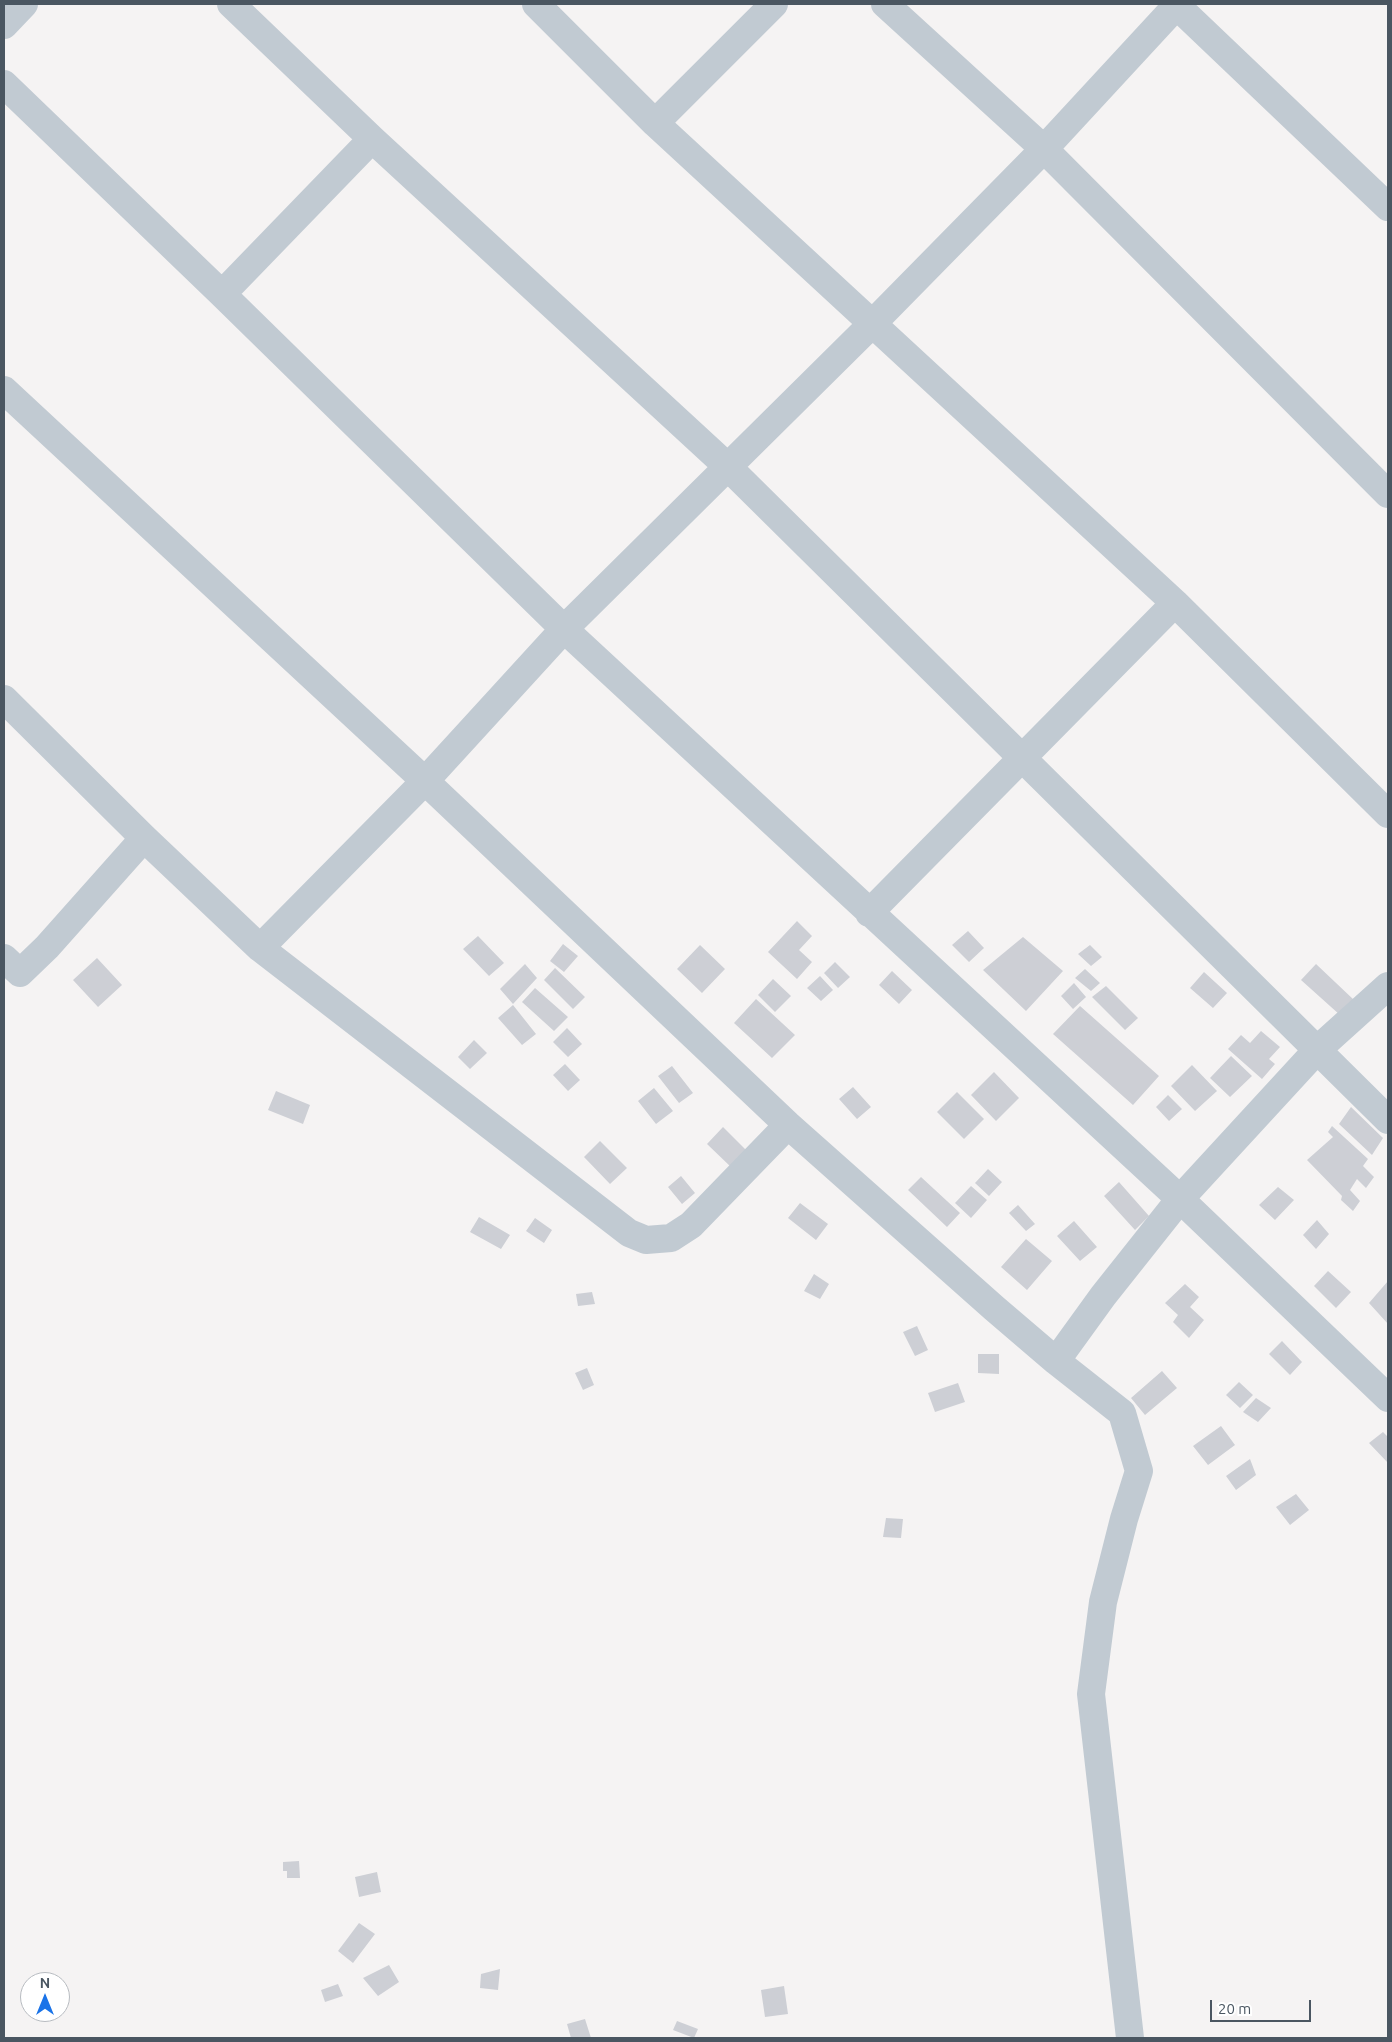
<!DOCTYPE html>
<style>
body{margin:0}
#map{position:relative;width:1392px;height:2042px;overflow:hidden;background:#f5f3f3;font-family:Ubuntu,sans-serif}
canvas{display:block}
.frame{position:absolute;inset:0;border:5px solid #4a5661;pointer-events:none}
.north{position:absolute;left:20px;top:1972px;width:50px;height:50px;box-sizing:border-box;background:#fff;border:1px solid #b7bbc0;border-radius:50%;rotate:0deg;font-size:14px;font-weight:700;line-height:20px;text-align:center;color:#4a5661}
.north::after{content:'';display:block;margin:auto;width:18px;height:22px;background:#1a73e8;clip-path:polygon(50% 0,100% 100%,50% 72%,0 100%)}
.scale{position:absolute;left:1210px;top:2000px;width:101px;height:22px;box-sizing:border-box;border:2px solid #4a5661;border-top:0;padding-left:6px;font-size:15px;line-height:18px;white-space:nowrap;color:#4a5661;-webkit-text-stroke:4px #fff;paint-order:stroke}
</style>
<div id="map">
<canvas width="1392" height="2042"></canvas>
<div class="frame"></div>
<div class="north">N</div>
<div class="scale">20 m</div>
</div>
<script>
const ctx = document.querySelector('canvas').getContext('2d');
ctx.lineJoin = 'round';
function paint(path, color) {
  ctx.fillStyle = color;
  ctx.fill(path, 'evenodd');
}
function poly(rows) {
  const path = new Path2D();
  for (const r of rows) {
    path.moveTo(r[0], r[1]);
    for (let i = 2; i < r.length; i += 2) path.lineTo(r[i], r[i + 1]);
  }
  return path;
}
function stroke(path, color, width, dash) {
  ctx.strokeStyle = color;
  ctx.lineWidth = width;
  ctx.lineCap = dash ? 'butt' : 'round';
  ctx.setLineDash(dash || []);
  ctx.stroke(path);
}
const building = poly([
 [797,921,812,936,799,950,812,962,797,979,768,952],
 [968,931,984,948,969,962,952,945],
 [478,936,504,963,489,976,463,949],
 [1023,937,1063,971,1026,1011,983,970],
 [563,944,578,956,564,972,550,961],
 [700,945,725,969,702,993,677,969],
 [1090,945,1102,957,1091,966,1078,954],
 [97,958,122,985,98,1007,73,980],
 [835,962,850,977,838,988,824,973],
 [525,964,537,978,513,1004,500,989],
 [1316,964,1354,1000,1340,1015,1301,980],
 [555,968,585,997,573,1009,544,980],
 [1085,969,1100,983,1091,991,1075,978],
 [892,971,912,990,899,1004,879,985],
 [1204,972,1227,993,1213,1008,1190,988],
 [820,976,833,990,821,1001,807,988],
 [773,979,791,996,775,1012,758,995],
 [1074,983,1086,997,1073,1009,1061,996],
 [1106,986,1138,1018,1125,1030,1092,997],
 [535,988,568,1017,554,1031,522,1002],
 [756,999,795,1035,772,1058,734,1023],
 [513,1005,536,1034,522,1045,498,1018],
 [1080,1006,1159,1076,1133,1105,1053,1034],
 [567,1028,582,1044,568,1057,553,1042],
 [1261,1031,1280,1047,1269,1059,1275,1064,1262,1079,1228,1049,1241,1035,1250,1043],
 [474,1040,487,1053,470,1069,458,1057],
 [1231,1056,1252,1076,1230,1097,1210,1078],
 [565,1064,580,1080,568,1091,553,1075],
 [1192,1065,1217,1091,1195,1111,1171,1086],
 [672,1066,693,1093,679,1103,658,1076],
 [994,1072,1019,1098,996,1121,971,1095],
 [853,1087,871,1107,857,1119,839,1099],
 [654,1088,673,1111,656,1124,638,1101],
 [276,1091,310,1105,303,1124,268,1110],
 [957,1092,984,1119,964,1139,937,1112],
 [1168,1095,1182,1109,1169,1121,1156,1107],
 [1351,1107,1383,1138,1372,1155,1339,1124],
 [1332,1126,1368,1159,1363,1166,1374,1177,1366,1188,1357,1179,1350,1190,1360,1201,1353,1211,1341,1200,1342,1196,1307,1160,1333,1137,1328,1132],
 [723,1127,748,1152,732,1168,707,1144],
 [600,1141,627,1168,610,1184,584,1157],
 [988,1169,1002,1182,989,1196,975,1183],
 [681,1176,695,1193,682,1204,668,1187],
 [921,1177,960,1213,947,1227,908,1190],
 [1119,1182,1149,1216,1135,1230,1104,1196],
 [971,1186,987,1200,971,1218,955,1203],
 [1278,1187,1294,1200,1275,1220,1259,1205],
 [800,1203,828,1224,816,1240,788,1218],
 [1018,1205,1035,1224,1026,1231,1009,1213],
 [479,1217,510,1235,501,1249,470,1232],
 [535,1218,552,1230,544,1243,526,1231],
 [1317,1220,1329,1234,1316,1249,1303,1235],
 [1074,1221,1097,1247,1080,1261,1057,1236],
 [1026,1239,1052,1261,1027,1290,1001,1267],
 [1328,1271,1351,1292,1336,1308,1314,1286],
 [814,1274,829,1284,820,1299,804,1291],
 [1388,1281,1388,1324,1369,1303],
 [1185,1284,1199,1297,1190,1307,1204,1320,1189,1338,1173,1322,1178,1315,1165,1303],
 [592,1292,595,1304,578,1306,576,1294],
 [917,1326,928,1350,915,1356,903,1332],
 [1282,1341,1302,1362,1290,1375,1269,1354],
 [978,1354,999,1354,999,1374,978,1373],
 [587,1368,594,1385,583,1390,575,1373],
 [1162,1371,1177,1388,1145,1415,1131,1398],
 [1239,1382,1253,1395,1240,1408,1226,1395],
 [958,1383,965,1402,935,1412,928,1393],
 [1256,1398,1271,1408,1258,1422,1243,1412],
 [1221,1426,1235,1445,1208,1465,1193,1446],
 [1383,1432,1388,1437,1388,1463,1369,1443],
 [1250,1459,1256,1475,1236,1490,1226,1476],
 [1296,1494,1309,1510,1290,1525,1276,1507],
 [886,1518,903,1519,901,1538,883,1537],
 [299,1861,300,1878,287,1878,287,1871,283,1871,283,1862],
 [377,1872,381,1892,359,1897,355,1877],
 [359,1923,375,1934,353,1963,338,1951],
 [389,1965,399,1982,378,1996,363,1978],
 [500,1969,498,1990,480,1988,481,1974],
 [338,1984,343,1996,325,2002,321,1990],
 [784,1986,788,2014,765,2017,761,1990],
 [585,2019,591,2038,571,2038,567,2024],
 [677,2021,698,2029,694,2038,673,2030]
]);
const minor = poly([
 [231,4,372,139,728,467,1388,1120],
 [536,4,655,123,1175,603,1388,814],
 [885,4,1044,149,1388,494],
 [1175,4,1388,207],
 [4,25,24,4],
 [4,84,222,294,564,629,1180,1199,1388,1398],
 [655,123,774,4],
 [222,294,372,139],
 [4,390,425,781,788,1125,994,1308,1056,1361,1122,1413,1139,1471,1124,1519,1103,1602,1091,1694,1130,2038],
 [4,699,144,838,260,948,629,1233,646,1240,671,1238,691,1225,788,1125],
 [869,913,1175,603],
 [260,948,425,781,564,629,872,324,1044,149,1178,4],
 [4,958,20,973,47,947,144,838],
 [1056,1361,1103,1296,1180,1199,1318,1049,1388,986]
]);
paint(building, '#cdcfd5');
stroke(minor, '#c1cad2', 28);
</script>
